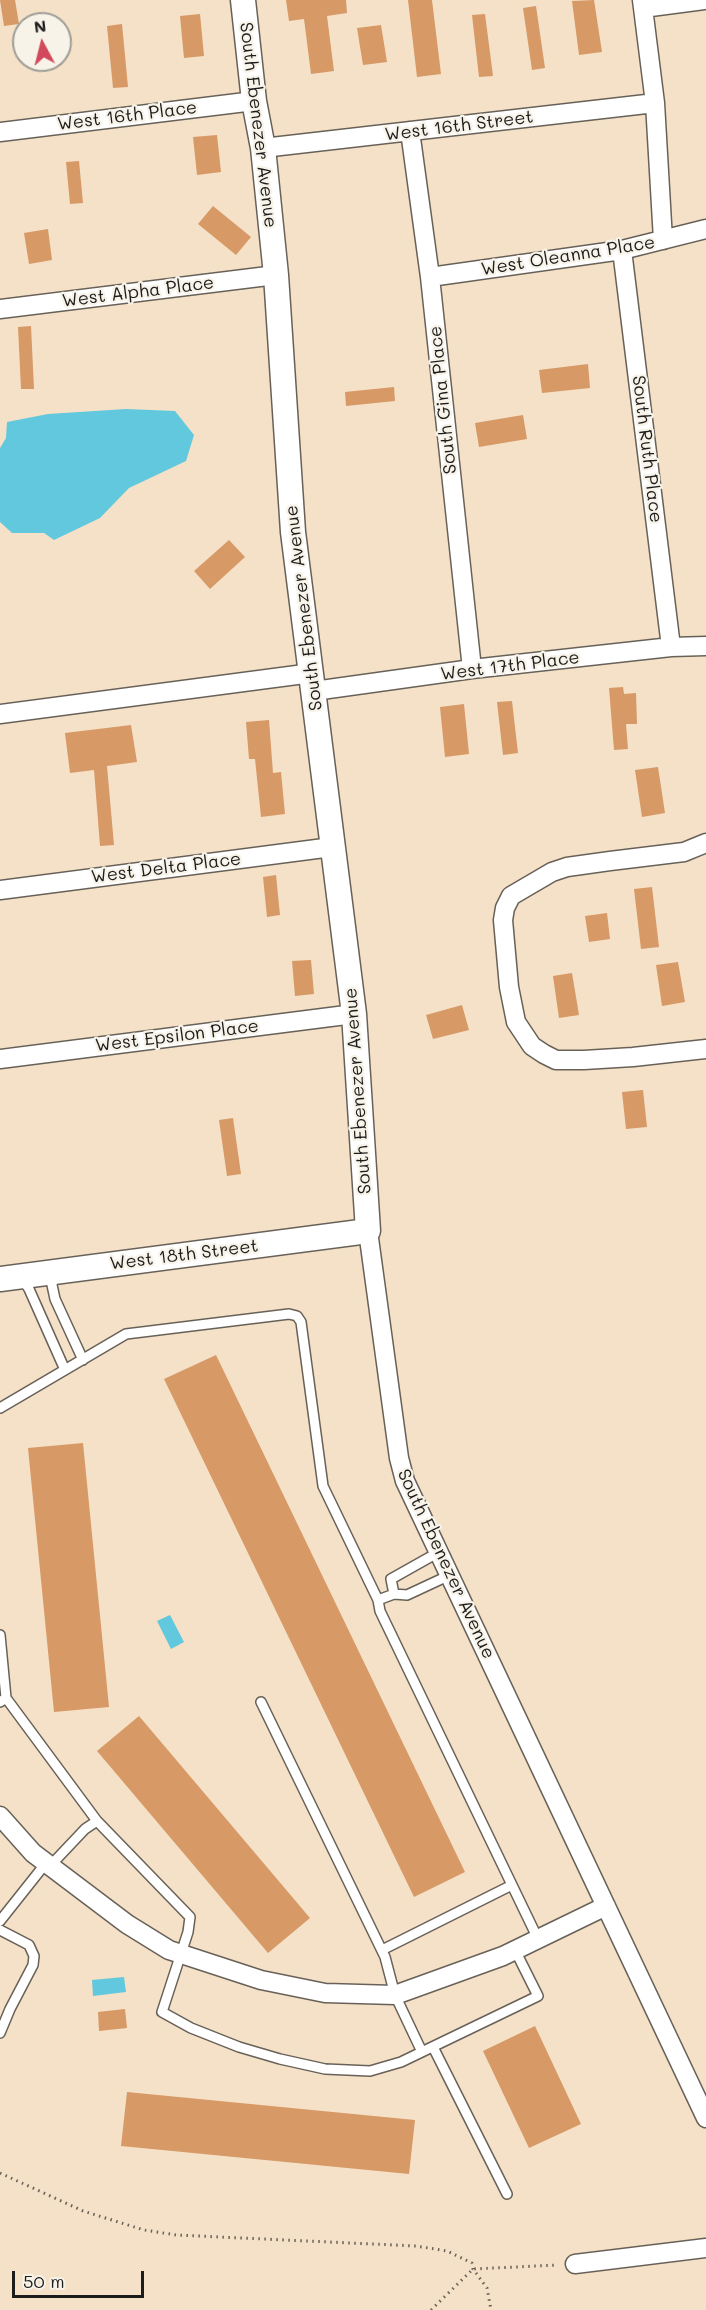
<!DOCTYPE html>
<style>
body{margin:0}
#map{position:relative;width:706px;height:2310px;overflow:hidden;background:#f4e1c8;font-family:Mali,sans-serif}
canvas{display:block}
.north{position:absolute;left:12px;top:12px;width:60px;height:60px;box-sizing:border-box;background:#f7f3e8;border:2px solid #9f9d96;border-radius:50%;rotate:353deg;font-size:16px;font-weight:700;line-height:24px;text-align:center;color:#1c1c1c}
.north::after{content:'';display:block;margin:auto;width:21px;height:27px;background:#d1495b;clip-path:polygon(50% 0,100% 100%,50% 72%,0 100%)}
.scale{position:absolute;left:12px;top:2271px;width:132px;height:27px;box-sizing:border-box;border:3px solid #1c1c1c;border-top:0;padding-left:8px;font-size:18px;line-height:21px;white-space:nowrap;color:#1c1c1c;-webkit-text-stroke:4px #f7f3e8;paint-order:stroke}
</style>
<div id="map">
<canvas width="706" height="2310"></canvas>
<div class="north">N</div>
<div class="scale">50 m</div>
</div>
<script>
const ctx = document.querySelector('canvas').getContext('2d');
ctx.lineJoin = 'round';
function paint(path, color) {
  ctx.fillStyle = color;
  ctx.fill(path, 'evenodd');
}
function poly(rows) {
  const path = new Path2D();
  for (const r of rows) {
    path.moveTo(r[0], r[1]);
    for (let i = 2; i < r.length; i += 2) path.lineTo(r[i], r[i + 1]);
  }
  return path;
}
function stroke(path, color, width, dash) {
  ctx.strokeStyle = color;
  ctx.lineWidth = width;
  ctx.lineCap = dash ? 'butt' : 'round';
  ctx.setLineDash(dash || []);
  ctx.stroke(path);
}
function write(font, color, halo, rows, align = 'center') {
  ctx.font = font + ' Mali,sans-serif';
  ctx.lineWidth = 4.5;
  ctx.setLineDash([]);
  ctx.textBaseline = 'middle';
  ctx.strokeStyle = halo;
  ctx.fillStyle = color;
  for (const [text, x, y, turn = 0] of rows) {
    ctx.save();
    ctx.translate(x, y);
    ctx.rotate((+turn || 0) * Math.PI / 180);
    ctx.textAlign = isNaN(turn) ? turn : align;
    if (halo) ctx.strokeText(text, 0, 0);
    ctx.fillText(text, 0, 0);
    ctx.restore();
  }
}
const water = poly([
 [126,409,175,411,194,435,186,461,129,488,100,518,54,540,44,533,12,533,0,522,0,448,6,438,7,422,48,414],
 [170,1615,184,1642,171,1649,157,1621],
 [124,1977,126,1992,93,1996,92,1980]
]);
const building = poly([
 [0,0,15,0,19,24,4,26],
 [286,0,346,0,347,13,327,16,334,71,311,74,304,19,289,21],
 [408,0,432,0,441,74,417,77],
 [594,0,602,52,579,55,572,1],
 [536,6,545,68,532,70,523,8],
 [200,14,204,56,184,58,180,16],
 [485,14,493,76,479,77,472,15],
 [122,24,128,87,113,88,107,26],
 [381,25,387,62,363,65,357,28],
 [217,135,221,172,197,175,193,137],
 [79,161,83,203,70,204,66,162],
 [213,206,251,237,236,255,198,224],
 [48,229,52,260,29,264,24,233],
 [31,326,34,389,21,389,18,327],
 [588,364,590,388,542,393,539,370],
 [394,387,395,401,346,406,345,392],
 [523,415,527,439,479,447,475,423],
 [229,540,245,557,210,589,194,571],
 [623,687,624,694,636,693,637,724,626,724,628,749,614,750,609,688],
 [512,701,518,753,503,755,497,702],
 [464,704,469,754,445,757,440,707],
 [269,720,273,773,281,772,285,814,261,817,255,759,249,759,246,722],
 [131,725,137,762,107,766,114,845,100,846,94,770,70,773,65,733],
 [658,767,665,813,642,817,635,770],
 [276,875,280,915,267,917,263,877],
 [652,887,659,947,641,949,634,889],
 [607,913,610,939,589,942,585,916],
 [311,960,314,994,295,996,292,961],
 [678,962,685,1002,662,1006,656,965],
 [572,973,579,1015,559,1018,553,976],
 [462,1005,469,1030,433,1039,426,1015],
 [643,1090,647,1127,626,1129,622,1092],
 [233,1118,241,1174,227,1176,219,1120],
 [216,1355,465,1872,414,1897,164,1379],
 [83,1443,109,1707,54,1712,28,1448],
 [139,1716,310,1918,268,1953,97,1751],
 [125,2009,127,2028,99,2031,98,2012],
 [535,2026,581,2124,529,2148,483,2051],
 [127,2092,415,2120,409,2174,121,2146]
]);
const path = poly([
 [0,2173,83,2211,144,2230,176,2235,416,2246,447,2251,472,2263,473,2269,487,2288,491,2310],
 [431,2310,473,2269,558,2265]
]);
const service = poly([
 [54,1273,52,1285,55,1299,83,1360],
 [21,1277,29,1289,65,1370],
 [0,1408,126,1334,289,1314,297,1316,301,1322,323,1486,378,1600],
 [439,1552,391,1579,394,1594,407,1595,450,1575],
 [394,1594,378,1600,380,1611,538,1939],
 [0,1635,6,1698,0,1702],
 [6,1698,97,1821],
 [261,1702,385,1957,395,1995,422,2052],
 [50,1866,85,1829,97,1821,190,1917,188,1932,162,2012,191,2028,239,2047,280,2059,325,2069,370,2071,401,2062,538,1996,515,1950],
 [0,1921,46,1863],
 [0,1930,29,1945,34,1956,33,1965,10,2009,0,2033],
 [382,1950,512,1885],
 [433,2047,507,2194]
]);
const minor = poly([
 [642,0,655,103,663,240],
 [643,8,704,0],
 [410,131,430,277,472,669],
 [0,132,254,101],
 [263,148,655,103],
 [622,250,671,647],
 [430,277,622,250,706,229],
 [0,309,276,275],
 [314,691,472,669,671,647,706,646],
 [0,714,312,673],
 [706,843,684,852,610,861,567,867,552,872,511,896,505,908,503,920,509,987,516,1022,532,1046,544,1054,556,1060,584,1060,633,1057,706,1049],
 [0,890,332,847],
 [0,1059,354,1014],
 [368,1231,399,1458,405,1481,706,2118],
 [0,1816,33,1853,127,1924,169,1950,261,1980,325,1993,395,1995,503,1956,606,1906],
 [575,2264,706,2248]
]);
const tertiary = poly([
 [0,1279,368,1231,354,1014,293,532,276,275,263,148,254,101,243,0]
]);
const streetNames = [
 ["West 16th Place",127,116,-7],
 ["South Ebenezer Avenue",258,125,83],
 ["West 16th Street",459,126,-7],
 ["West Oleanna Place",568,256,-9],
 ["West Alpha Place",138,292,-7],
 ["South Gina Place",443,400,-96],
 ["South Ruth Place",647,449,83],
 ["South Ebenezer Avenue",304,608,-97],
 ["West 17th Place",510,666,-7],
 ["West Delta Place",166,868,-7],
 ["West Epsilon Place",177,1036,-7],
 ["South Ebenezer Avenue",358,1091,-94],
 ["West 18th Street",184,1255,-7],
 ["South Ebenezer Avenue",446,1564,65]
];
paint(water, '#61c8dd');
paint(building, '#d79966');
stroke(service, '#686158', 12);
stroke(minor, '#686158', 21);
stroke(tertiary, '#686158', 27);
stroke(path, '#686158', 3, [1.5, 4.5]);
stroke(service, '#fff', 9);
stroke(minor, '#fff', 18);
stroke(tertiary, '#fff', 24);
write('18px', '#1c1c1c', '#f7f3e8', streetNames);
</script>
